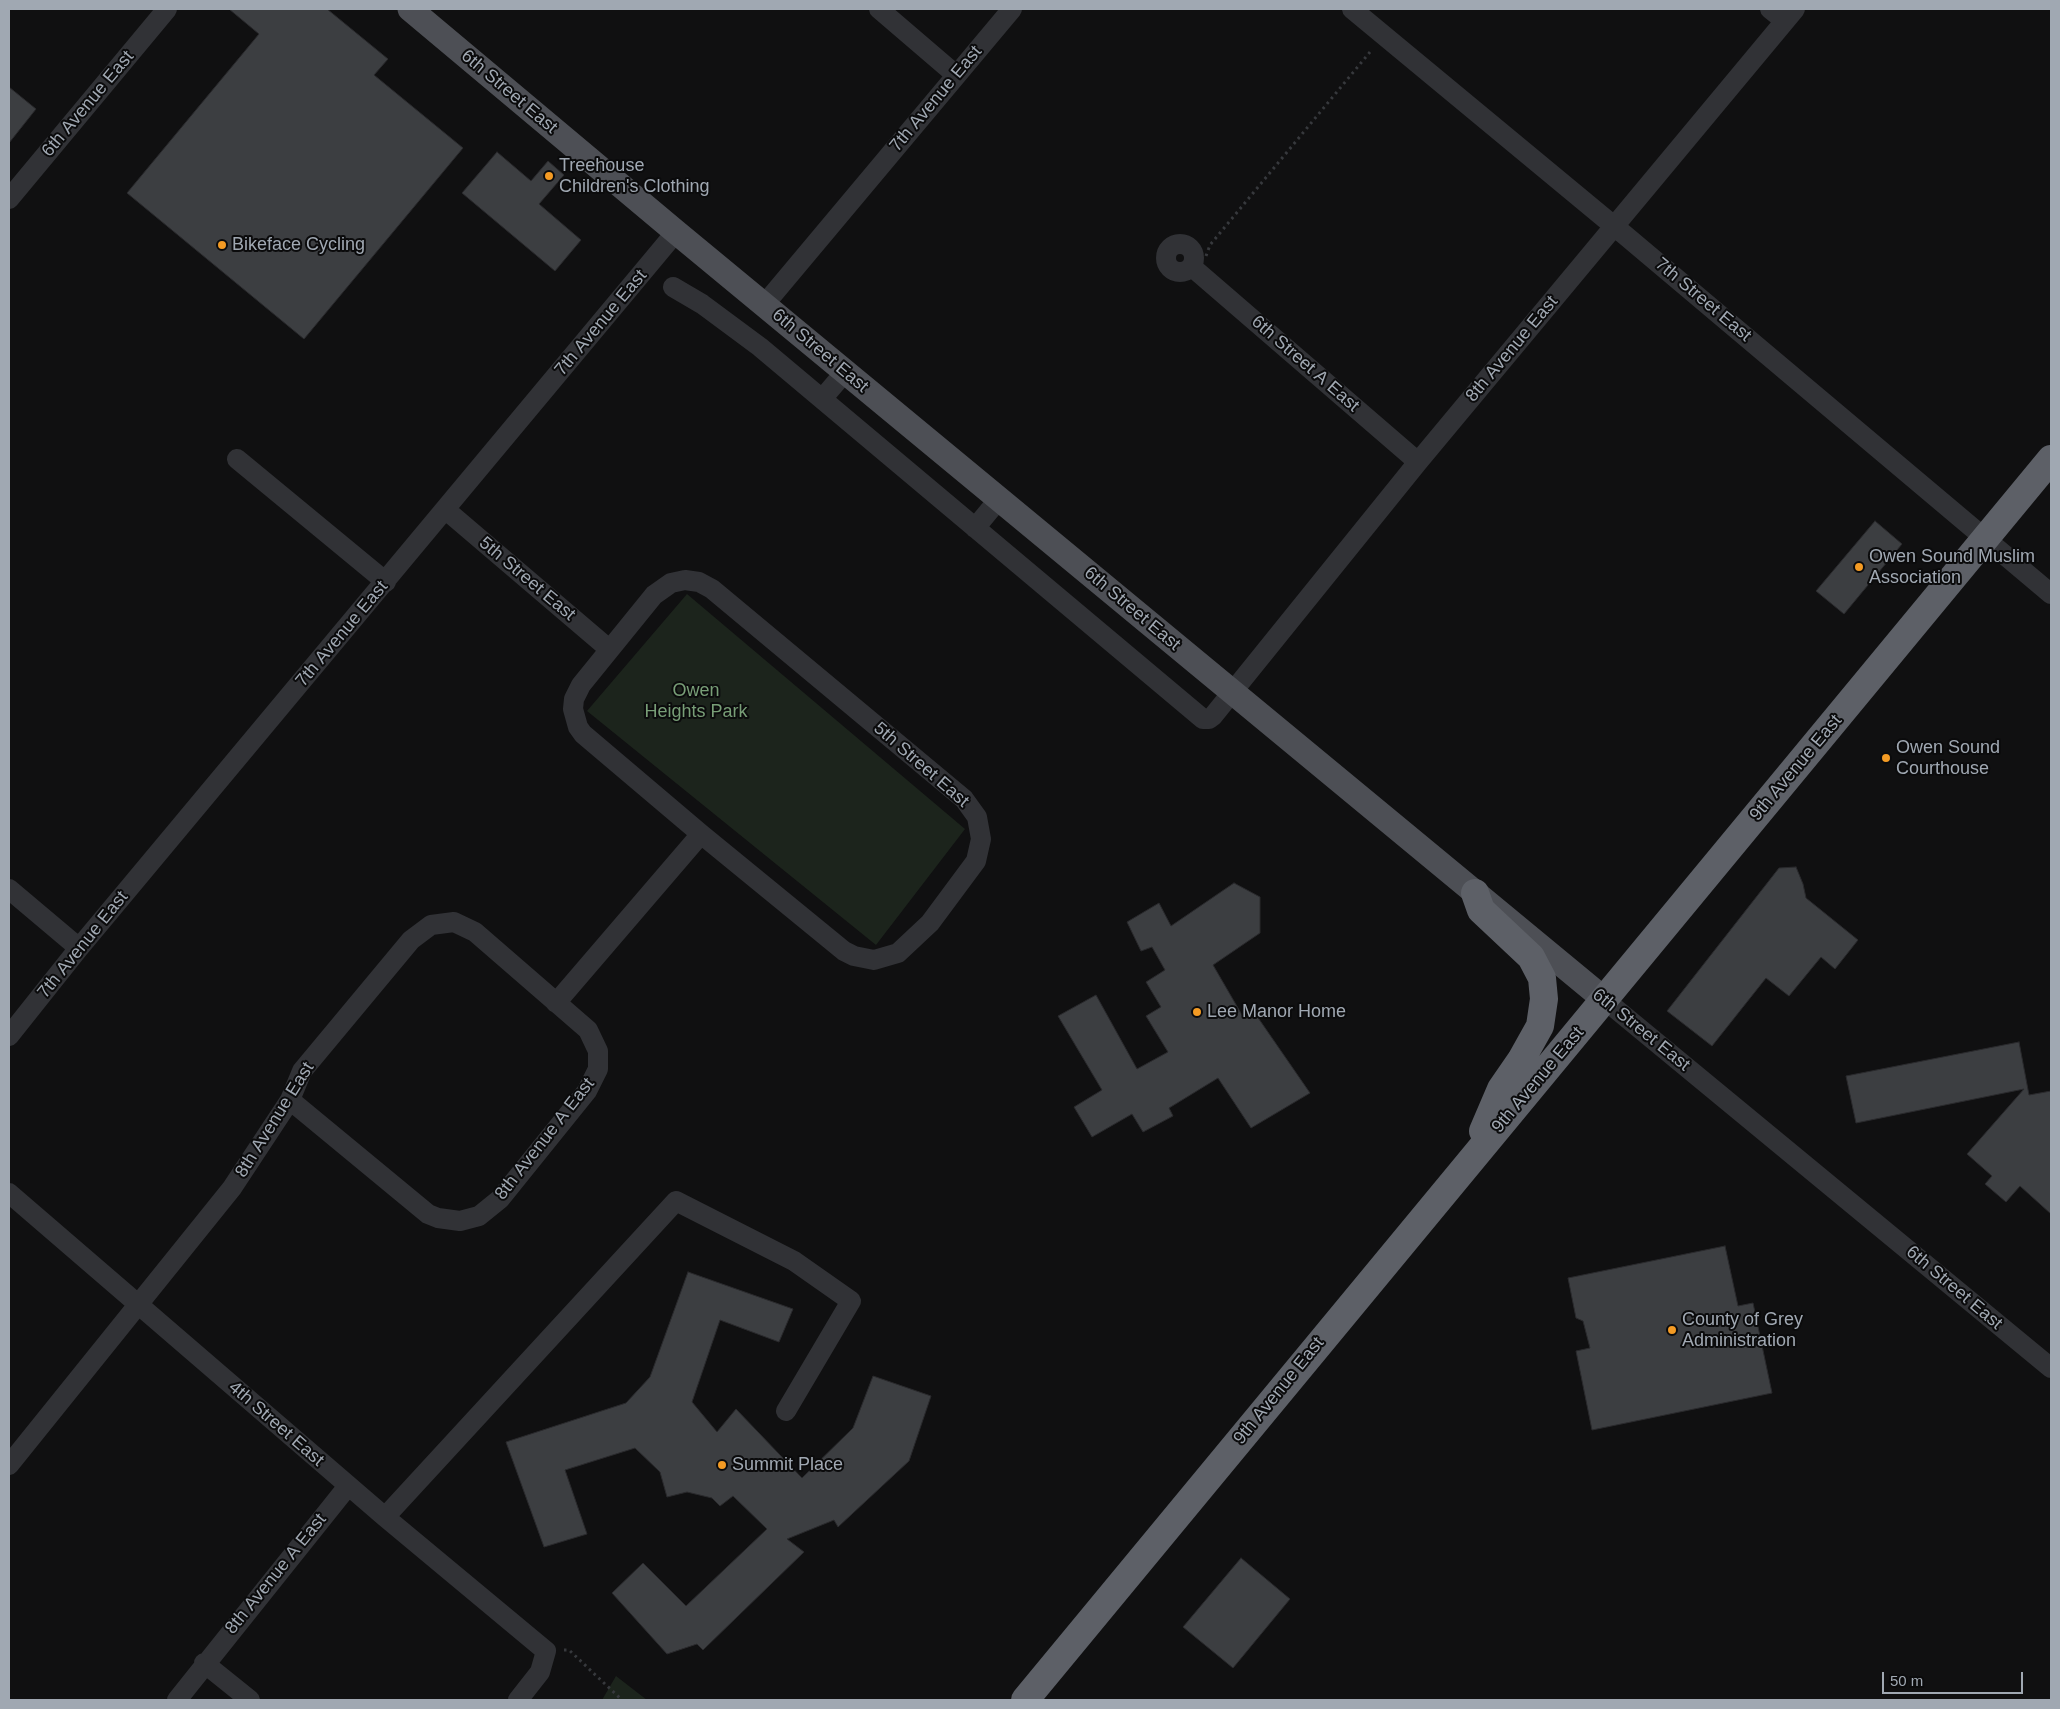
<!DOCTYPE html>
<style>
body{margin:0}
#map{position:relative;width:2060px;height:1709px;overflow:hidden;background:#101011;font-family:Arial,sans-serif}
canvas{display:block}
.frame{position:absolute;inset:0;border:10px solid #a0a8b2;pointer-events:none}
.scale{position:absolute;left:1882px;top:1672px;width:141px;height:22px;box-sizing:border-box;border:2px solid #a0a8b2;border-top:0;padding-left:6px;font-size:15px;line-height:18px;white-space:nowrap;color:#a0a8b2;-webkit-text-stroke:4px #0b0b0c;paint-order:stroke}
</style>
<div id="map">
<canvas width="2060" height="1709"></canvas>
<div class="frame"></div>
<div class="scale">50 m</div>
</div>
<script>
const ctx = document.querySelector('canvas').getContext('2d');
ctx.lineJoin = 'round';
function paint(path, color) {
  ctx.fillStyle = color;
  ctx.fill(path, 'evenodd');
}
function poly(rows) {
  const path = new Path2D();
  for (const r of rows) {
    if (r.length === 3) {
      path.moveTo(r[0] + r[2], r[1]);
      path.arc(r[0], r[1], r[2], 0, 2 * Math.PI);
      continue;
    }
    path.moveTo(r[0], r[1]);
    for (let i = 2; i < r.length; i += 2) path.lineTo(r[i], r[i + 1]);
  }
  return path;
}
function stroke(path, color, width, dash) {
  ctx.strokeStyle = color;
  ctx.lineWidth = width;
  ctx.lineCap = dash ? 'butt' : 'round';
  ctx.setLineDash(dash || []);
  ctx.stroke(path);
}
function write(font, color, halo, rows, align = 'center') {
  ctx.font = font + ' Arial,sans-serif';
  ctx.lineWidth = 4;
  ctx.setLineDash([]);
  ctx.textBaseline = 'middle';
  ctx.strokeStyle = halo;
  ctx.fillStyle = color;
  for (const [text, x, y, turn = 0] of rows) {
    ctx.save();
    ctx.translate(x, y);
    ctx.rotate((+turn || 0) * Math.PI / 180);
    ctx.textAlign = isNaN(turn) ? turn : align;
    if (halo) ctx.strokeText(text, 0, 0);
    ctx.fillText(text, 0, 0);
    ctx.restore();
  }
}
const green = poly([
 [687,594,965,829,876,945,587,711],
 [616,1676,647,1700,602,1700]
]);
const building = poly([
 [229,9,327,9,388,59,374,75,463,148,304,339,127,193,259,34,229,9],
 [9,87,36,109,9,143,9,87],
 [497,152,531,181,548,161,564,175,539,204,581,240,555,271,462,193,497,152],
 [1875,521,1902,544,1844,614,1816,591,1875,521],
 [1796,867,1803,884,1806,898,1858,940,1835,969,1821,957,1789,996,1766,978,1712,1046,1667,1011,1779,868,1796,867],
 [1234,883,1260,897,1260,933,1213,965,1242,1015,1252,1009,1310,1093,1251,1128,1218,1078,1169,1108,1173,1116,1143,1132,1132,1114,1092,1137,1074,1107,1102,1090,1058,1016,1096,995,1137,1069,1168,1052,1146,1016,1161,1007,1146,982,1165,970,1152,947,1141,951,1127,922,1159,903,1171,926,1234,883],
 [2019,1042,2029,1095,2051,1091,2051,1214,2020,1186,2006,1202,1985,1184,1992,1176,1967,1154,2024,1089,1856,1123,1846,1076,2019,1042],
 [1725,1246,1738,1306,1753,1303,1772,1393,1592,1430,1576,1351,1590,1348,1583,1321,1576,1318,1568,1278,1725,1246],
 [688,1272,793,1309,779,1342,720,1320,692,1402,717,1432,736,1409,802,1478,853,1428,873,1376,931,1396,909,1461,838,1527,834,1520,787,1539,804,1552,703,1650,697,1644,667,1654,612,1593,643,1563,686,1606,767,1529,733,1496,720,1506,712,1498,687,1492,667,1497,660,1472,635,1448,565,1470,587,1534,544,1547,506,1442,626,1403,650,1377,688,1272],
 [1241,1558,1290,1599,1233,1668,1183,1627,1241,1558]
]);
const path = poly([
 [1206,256,1210,245,1370,52],
 [564,1650,569,1650,622,1700]
]);
const minor = poly([
 [879,9,956,75],
 [1352,9,1626,236,2051,594],
 [1770,9,1785,21],
 [9,199,167,9],
 [1180,258,14],
 [1192,267,1418,462],
 [673,287,702,304,760,347,1203,719,1209,719,1213,716,1418,462,1795,9],
 [764,305,1012,9],
 [822,399,845,372],
 [237,459,386,582],
 [446,510,609,649],
 [975,528,999,499],
 [685,580,699,582,712,589,964,799,977,817,981,839,976,861,930,923,898,953,874,960,854,956,844,951,701,834,583,734,578,727,573,709,574,699,581,685,654,595,671,583,685,580],
 [9,889,79,948],
 [1605,1000,2051,1368],
 [556,1003,701,834],
 [9,1036,79,948,676,232],
 [9,1193,385,1517,546,1651,540,1672,518,1700],
 [9,1465,232,1188,290,1100,302,1071,411,940,431,925,454,922,475,932,588,1030,598,1051,598,1069,587,1091,500,1199,479,1216,460,1221,438,1218,428,1214,290,1100],
 [385,1517,676,1201,794,1261,851,1301,786,1411],
 [204,1663,250,1700],
 [177,1700,348,1486]
]);
const major = poly([
 [410,9,676,232,1605,1000]
]);
const highway = poly([
 [1475,893,1481,910,1531,957,1542,978,1544,999,1540,1026,1521,1060,1501,1089,1483,1131],
 [1025,1700,2051,459]
]);
const markers = [
 [549,176,5,"#f49b24"],
 [222,245,5,"#f49b24"],
 [1859,567,5,"#f49b24"],
 [1886,758,5,"#f49b24"],
 [1197,1012,5,"#f49b24"],
 [1672,1330,5,"#f49b24"],
 [722,1465,5,"#f49b24"]
];
const streetNames = [
 ["6th Street East",509,92,40],
 ["7th Avenue East",936,99,-50],
 ["6th Avenue East",88,104,-50],
 ["7th Street East",1703,300,40],
 ["7th Avenue East",601,323,-50],
 ["8th Avenue East",1512,349,-50],
 ["6th Street East",820,351,40],
 ["6th Street A East",1305,364,41],
 ["5th Street East",527,579,40],
 ["6th Street East",1132,609,40],
 ["7th Avenue East",342,634,-50],
 ["5th Street East",921,765,41],
 ["9th Avenue East",1796,768,-50],
 ["7th Avenue East",83,945,-51],
 ["6th Street East",1641,1030,39],
 ["9th Avenue East",1538,1080,-50],
 ["8th Avenue East",275,1120,-58],
 ["8th Avenue A East",545,1139,-52],
 ["6th Street East",1954,1288,40],
 ["9th Avenue East",1279,1391,-51],
 ["4th Street East",276,1424,41],
 ["8th Avenue A East",276,1574,-51]
];
const poiNames = [
 ["Treehouse",559,166],
 ["Children's Clothing",559,187],
 ["Bikeface Cycling",232,245],
 ["Owen Sound Muslim",1869,557],
 ["Association",1869,578],
 ["Owen Sound",1896,748],
 ["Courthouse",1896,769],
 ["Lee Manor Home",1207,1012],
 ["County of Grey",1682,1320],
 ["Administration",1682,1341],
 ["Summit Place",732,1465]
];
const parkNames = [
 ["Owen",696,691],
 ["Heights Park",696,712]
];
paint(green, '#1c241c');
paint(building, '#3c3e41');
stroke(building, '#2a2a2d', 1);
stroke(path, '#37393d', 3, [2.5, 4]);
stroke(minor, '#313236', 20);
stroke(major, '#4d4f55', 25);
stroke(highway, '#5d6067', 28);
for (const [x, y, r, color] of markers) {
  const dot = new Path2D();
  dot.arc(x, y, r, 0, 2 * Math.PI);
  ctx.fillStyle = color;
  ctx.fill(dot);
  stroke(dot, '#0b0b0c', 2);
}
write('18px', '#a0a8b2', '#0b0b0c', streetNames);
write('18px', '#a0a8b2', '#0b0b0c', poiNames, 'left');
write('18px', '#789e77', '#0b0b0c', parkNames);
</script>
